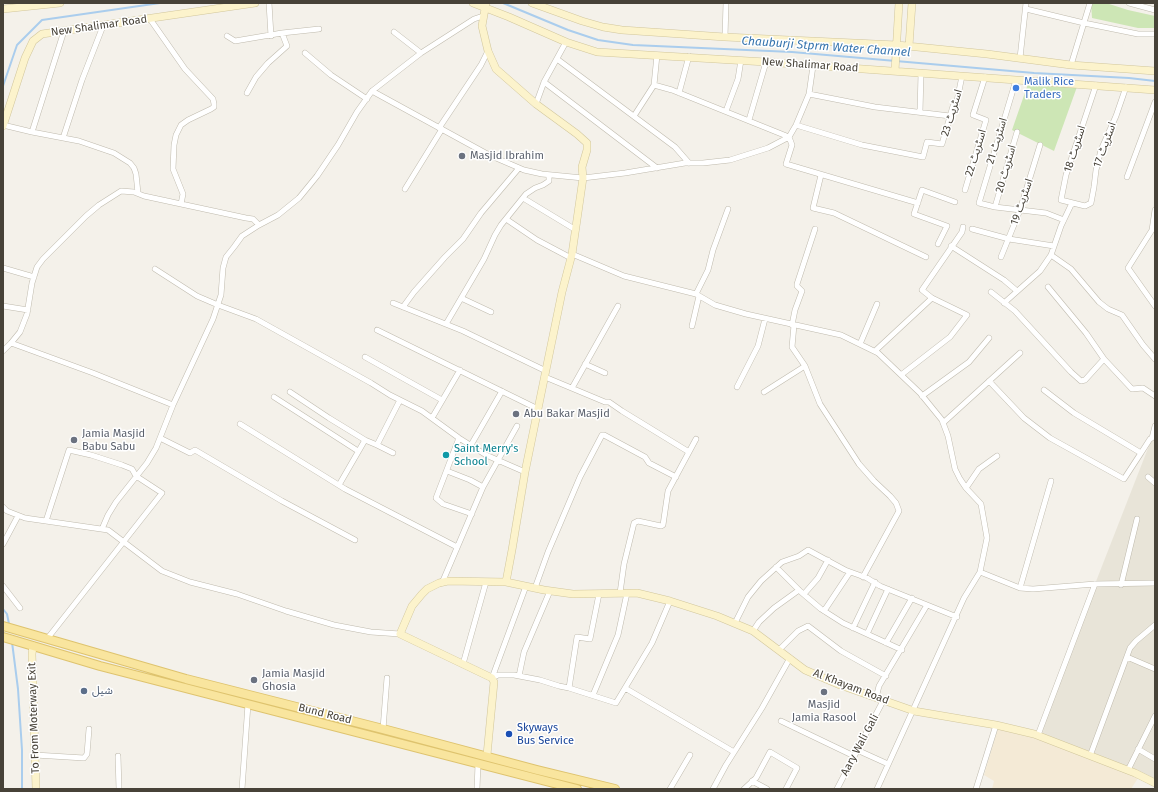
<!DOCTYPE html>
<meta charset="utf-8">
<style>
body{margin:0}
#map{position:relative;width:1158px;height:792px;overflow:hidden;background:#f4f1ea;font-family:"Fira Sans",sans-serif}
canvas{display:block}
.frame{position:absolute;inset:0;border:4px solid #474238;pointer-events:none}
</style>
<div id="map">
<canvas width="1158" height="792"></canvas>
<div class="frame"></div>
</div>
<script>
const ctx = document.querySelector('canvas').getContext('2d');
ctx.lineJoin = 'round';
function paint(path, color) {
  ctx.fillStyle = color;
  ctx.fill(path, 'evenodd');
}
function poly(rows) {
  const path = new Path2D();
  for (const r of rows) {
    path.moveTo(r[0], r[1]);
    for (let i = 2; i < r.length; i += 2) path.lineTo(r[i], r[i + 1]);
  }
  return path;
}
function stroke(path, color, width, dash) {
  ctx.strokeStyle = color;
  ctx.lineWidth = width;
  ctx.lineCap = dash ? 'butt' : 'round';
  ctx.setLineDash(dash || []);
  ctx.stroke(path);
}
function write(font, color, halo, rows, align = 'center') {
  ctx.font = font + ' "Fira Sans","Noto Sans Arabic",sans-serif';
  ctx.lineWidth = 3;
  ctx.setLineDash([]);
  ctx.textBaseline = 'middle';
  ctx.strokeStyle = halo;
  ctx.fillStyle = color;
  for (const [text, x, y, turn = 0] of rows) {
    ctx.save();
    ctx.translate(x, y);
    ctx.rotate((+turn || 0) * Math.PI / 180);
    ctx.textAlign = isNaN(turn) ? turn : align;
    if (halo) ctx.strokeText(text, 0, 0);
    ctx.fillText(text, 0, 0);
    ctx.restore();
  }
}
const residential = poly([
 [1152,438,1155,440,1155,783,1038,735,1095,584]
]);
const commercial = poly([
 [998,728,1038,735,1140,775,1131,789,992,789,994,781,984,775]
]);
const green = poly([
 [1091,3,1106,3,1128,10,1155,16,1155,28,1138,28,1092,18],
 [1029,81,1078,84,1054,151,1012,130]
]);
const stream = poly([
 [503,3,568,30,598,40,633,45,792,52,1034,73,1129,78,1155,81],
 [3,86,17,45,42,20,160,3],
 [3,609,7,614,9,624],
 [12,642,18,689,22,750,22,789]
]);
const street = poly([
 [269,3,271,36],
 [1129,3,1155,10],
 [1026,9,1084,23,1138,34,1155,34],
 [150,19,185,69,213,99,214,104,214,107,211,109,188,120,181,125,176,135,174,145,173,169,183,194,181,204],
 [394,32,421,53],
 [227,36,235,41,282,33,319,29],
 [725,37,726,3],
 [305,53,331,75,367,99],
 [1020,58,1026,3],
 [557,59,675,147,689,163],
 [1071,65,1090,3],
 [1016,80,979,203,995,207,1046,213,1064,220],
 [544,82,657,168],
 [654,85,672,90,789,137,792,145,786,164,918,203],
 [1096,85,1066,175,1061,200,1085,206,1091,203,1094,187,1096,170,1101,150,1116,116,1126,87],
 [372,91,489,155,524,170,542,174,583,178,625,173,685,163,703,163,730,160,768,148,789,137,796,125,809,94,813,66],
 [247,93,256,77,268,63,287,46,282,33],
 [679,93,689,56],
 [809,94,875,107,950,116],
 [536,104,544,82,566,42],
 [726,111,738,79,741,60],
 [920,112,921,73],
 [634,116,654,85,657,55],
 [749,120,766,62],
 [3,125,32,132,79,141,114,153,130,163,134,168,136,174,138,193],
 [796,125,862,145,923,157,927,142,942,144,953,106,956,106,962,76],
 [439,128,481,65,488,51],
 [32,132,64,31],
 [63,138,82,80,103,26],
 [821,175,813,208,834,213,926,257],
 [1127,177,1155,102],
 [405,189,442,129],
 [965,190,986,120,973,115,985,77],
 [523,198,576,230],
 [995,207,1017,132],
 [1155,210,1152,230,1128,268,1155,306],
 [506,219,537,240,571,258],
 [972,229,1009,239,1054,246],
 [938,244,947,226,914,214,922,190,955,202],
 [951,246,1004,280,1017,291],
 [572,254,624,276,696,294,715,305,746,314,841,335,878,353,920,393,942,420,948,436,955,469,960,479,966,488,981,504,987,538,980,572,964,598,877,789],
 [1051,255,1071,269,1099,302,1108,309,1122,315,1143,345,1155,359],
 [1001,257,1020,210,1040,145],
 [3,268,34,277],
 [155,269,197,296,218,305,256,319,371,383,390,395,422,411,459,438,486,455,525,472],
 [1048,287,1086,333,1104,359,1132,389,1143,388,1155,396],
 [991,292,1015,311,1071,372,1081,381,1085,380,1104,359],
 [696,294,708,270,713,250,728,209],
 [461,298,491,312],
 [393,303,463,331,546,371],
 [1004,303,1040,271,1051,255,1061,226,1071,205,1073,204],
 [3,306,28,310],
 [403,307,414,292,445,257,463,239,481,213,519,168],
 [446,324,484,259,495,235,501,225,526,194,535,188,543,185,549,181,549,175],
 [792,325,795,310,802,291,797,286,797,284,815,229],
 [794,325,792,347,805,366,820,404,859,464,874,481,890,496,896,503,899,511,863,577],
 [692,326,699,296],
 [377,330,538,409],
 [11,343,93,373,173,405],
 [860,344,877,304],
 [3,351,11,343,20,332,27,314,32,283,37,267,43,259,86,216,99,205,121,191,134,192,144,196,246,218,253,219,259,225],
 [875,351,932,298],
 [365,357,442,400],
 [585,364,605,373],
 [901,375,950,337,967,315,932,298,922,290,962,232,963,227],
 [545,377,605,402,609,402,622,411,689,452],
 [989,381,1024,418,1050,438,1124,479,1141,453],
 [737,387,758,346,765,319],
 [572,388,618,306],
 [1044,390,1074,413,1141,453,1150,439,1152,438,1155,426],
 [290,392,329,418,365,440],
 [764,392,805,366],
 [922,396,969,362,989,338],
 [274,397,358,451],
 [432,418,460,370],
 [943,423,1020,353],
 [240,424,345,489,457,547],
 [160,438,190,453,195,450,282,501,355,540],
 [459,438,436,498,443,504,472,514],
 [377,445,393,453],
 [471,445,502,391],
 [447,471,470,480,483,487],
 [1148,477,1155,483],
 [339,485,365,440,377,445,400,400],
 [966,488,979,469,997,456],
 [3,507,7,511,25,518,108,530,162,571,190,582,237,594,286,611,334,625,371,632,400,634],
 [46,521,69,450,91,455,122,465,132,469,136,476,162,493,47,639],
 [102,529,108,515,116,502,147,463,156,448,173,405,213,319,221,295,223,268,226,257,234,247,242,236,259,225,278,215,299,198,317,176,338,145,357,112,372,91,421,53,474,19,483,16],
 [3,544,18,516],
 [776,567,801,592,821,609,843,623,902,650],
 [980,572,1020,588,1033,589,1095,584,1155,583],
 [442,583,483,487,517,426],
 [1121,585,1137,519],
 [3,586,20,608],
 [535,588,548,552,580,477,602,435,604,435,645,457,649,463,676,477],
 [1020,588,1051,481],
 [620,593,624,564,634,523,638,521,661,526,663,525,668,491,696,439],
 [804,594,818,578,828,560],
 [824,611,850,572],
 [735,623,748,597,761,581,782,562,799,556,808,550,845,570,867,578,880,586,957,617],
 [853,628,875,582],
 [753,631,759,622,774,608,799,590],
 [867,634,888,589],
 [886,643,912,598],
 [779,650,798,631,808,626,841,651,886,676],
 [1127,657,1155,669],
 [463,664,486,582],
 [519,676,524,652,550,591],
 [492,678,498,675,514,675,540,680,559,686,569,688,616,703,652,643,670,601],
 [492,678,526,586],
 [569,688,577,637,590,639,599,594],
 [625,688,734,752],
 [593,695,618,635,627,593],
 [876,698,879,686,927,605],
 [781,721,854,756],
 [383,729,387,678],
 [1038,735,1095,584],
 [1138,749,1155,759],
 [857,750,888,764],
 [35,755,84,758,87,754,89,729],
 [118,756,119,789],
 [1090,756,1130,648,1136,641,1155,625],
 [1128,770,1155,716],
 [752,781,767,789],
 [242,789,248,704],
 [477,789,478,764],
 [670,789,690,755],
 [713,789,726,765,762,708,790,658],
 [744,789,756,778,770,752,797,768,786,789],
 [837,789,883,701],
 [976,789,996,725]
]);
const secondary = poly([
 [473,3,509,17,566,42,597,52,766,62,1155,90],
 [486,3,482,26,488,51,496,69,536,104,577,134,587,143,587,150,582,167,583,178,572,254,562,292,525,472,512,550,506,582],
 [532,3,582,21,603,27,622,30,725,37,897,45,987,54,1071,65,1155,71],
 [3,9,60,3],
 [909,46,912,3],
 [895,71,899,3],
 [3,126,25,58,33,41,42,34,255,3],
 [33,646,32,654,36,789],
 [487,755,494,682,492,678,400,634,412,606,422,594,427,589,439,583,448,581,506,582,544,590,573,594,637,593,670,601,717,616,753,631,805,670,840,685,914,711,996,725,1034,734,1135,773,1155,783]
]);
const primary = poly([
 [3,626,186,679,383,729,537,770,615,789],
 [3,637,100,666,577,789]
]);
const markers = [
 [1016,88,4,"#3f7fe0"],
 [462,156,4,"#6b7280"],
 [516,414,4,"#6b7280"],
 [74,440,4,"#6b7280"],
 [446,455,4,"#0f9aa8"],
 [254,680,4,"#6b7280"],
 [84,691,4,"#5c6f8a"],
 [824,692,4,"#6b7280"],
 [509,734,4,"#1a4fb4"]
];
const streetNames = [
 ["New Shalimar Road",99,26,-8],
 ["New Shalimar Road",810,65,4],
 ["اسٹریٹ 23",952,113,-73],
 ["اسٹریٹ 21",997,141,-73],
 ["اسٹریٹ 17",1105,145,-70],
 ["اسٹریٹ 18",1075,149,-72],
 ["اسٹریٹ 22",976,153,-73],
 ["اسٹریٹ 20",1006,169,-74],
 ["اسٹریٹ 19",1022,202,-71],
 ["Al Khayam Road",851,687,21],
 ["Bund Road",325,714,14],
 ["To From Moterway Exit",34,718,-92],
 ["Aary Wali Gali",860,745,-62]
];
const shopNames = [
 ["Malik Rice",1024,82],
 ["Traders",1024,95]
];
const worshipNames = [
 ["Masjid Ibrahim",470,156],
 ["Abu Bakar Masjid",524,414],
 ["Jamia Masjid",82,434],
 ["Babu Sabu",82,447],
 ["Jamia Masjid",262,674],
 ["Ghosia",262,687],
 ["Masjid",824,705,"center"],
 ["Jamia Rasool",824,718,"center"]
];
const cultureNames = [
 ["Saint Merry's",454,449],
 ["School",454,462]
];
const serviceNames = [
 ["شیل",92,691]
];
const transitNames = [
 ["Skyways",517,728],
 ["Bus Service",517,741]
];
const waterNames = [
 ["Chauburji Stprm Water Channel",826,47,4]
];
paint(residential, '#e8e4d8');
paint(commercial, '#f4ead6');
paint(green, '#cde6b5');
stroke(stream, '#aacded', 2);
stroke(street, '#bfbaad', 6);
stroke(secondary, '#d1c69c', 8);
stroke(primary, '#dec36e', 10);
stroke(street, '#fff', 5);
stroke(secondary, '#fcf3cc', 7);
stroke(primary, '#f9e59e', 8);
for (const [x, y, r, color] of markers) {
  const dot = new Path2D();
  dot.arc(x, y, r, 0, 2 * Math.PI);
  ctx.fillStyle = color;
  ctx.fill(dot);
  stroke(dot, '#fff', 1.5);
}
write('11px', '#474238', '#fff', streetNames);
write('11px', '#366cbe', '#fff', shopNames, 'left');
write('11px', '#5b616d', '#fff', worshipNames, 'left');
write('11px', '#0d838f', '#fff', cultureNames, 'left');
write('11px', '#4e5e75', '#fff', serviceNames, 'left');
write('11px', '#164399', '#fff', transitNames, 'left');
write('italic 12px', '#3674ae', '#fff', waterNames);
</script>
